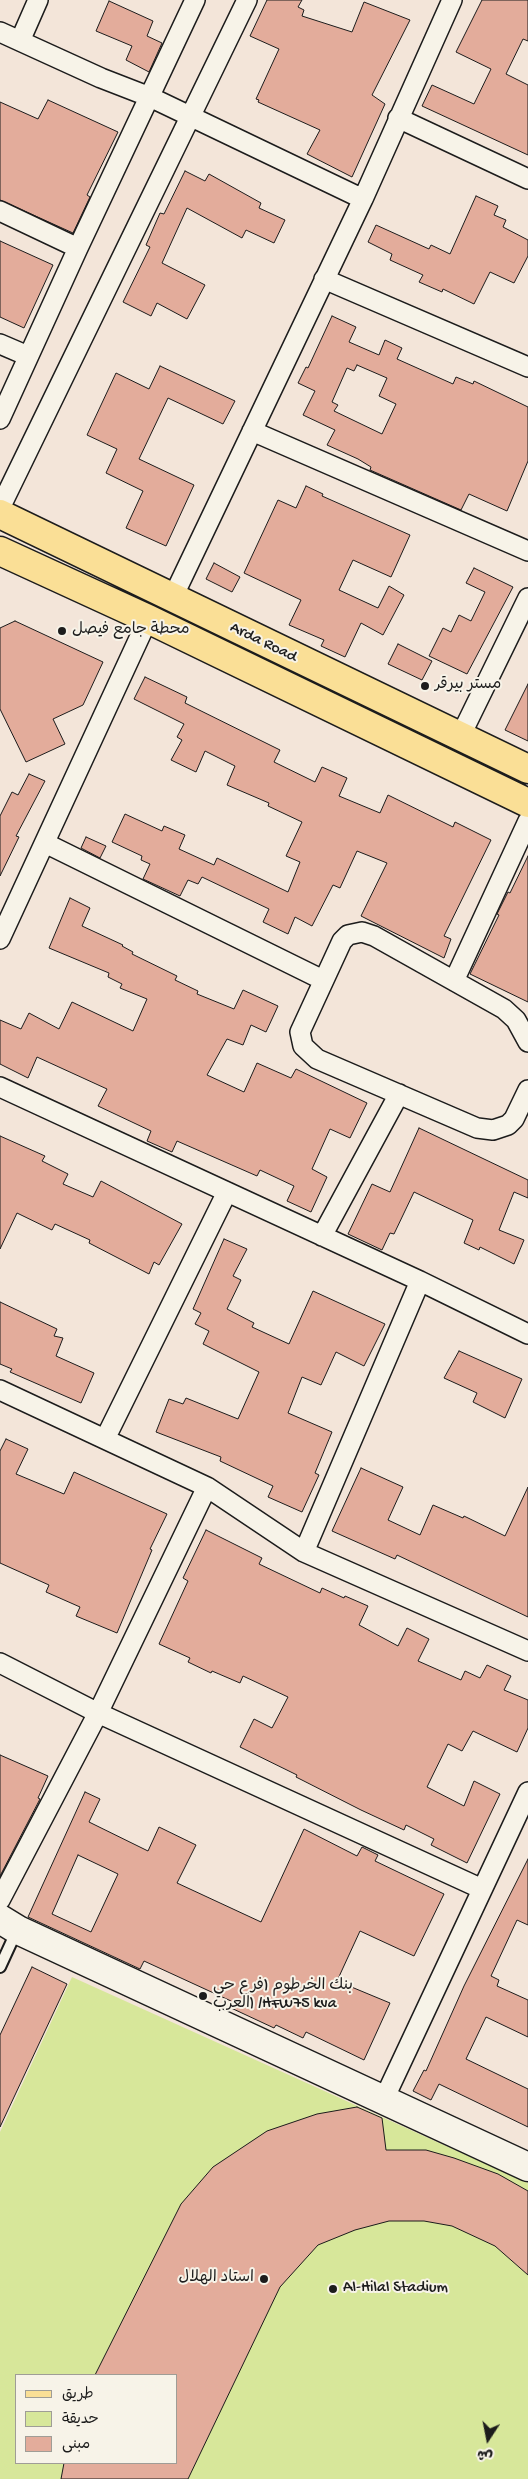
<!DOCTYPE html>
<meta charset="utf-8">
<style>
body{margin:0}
#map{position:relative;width:528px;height:2479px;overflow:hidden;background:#f3e5d9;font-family:"Gochi Hand","Playpen Sans Arabic",sans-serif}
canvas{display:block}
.legend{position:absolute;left:15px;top:2374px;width:162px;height:90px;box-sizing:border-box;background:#f7f3e8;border:1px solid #9f9d96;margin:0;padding:6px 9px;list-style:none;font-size:15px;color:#1c1c1c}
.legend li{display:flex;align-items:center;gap:10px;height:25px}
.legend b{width:25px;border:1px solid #9f9d96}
.north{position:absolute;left:463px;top:2414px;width:50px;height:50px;-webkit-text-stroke:4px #f7f3e8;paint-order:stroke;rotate:191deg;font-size:14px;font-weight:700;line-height:20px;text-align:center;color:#1c1c1c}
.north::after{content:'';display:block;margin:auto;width:18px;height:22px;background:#1c1c1c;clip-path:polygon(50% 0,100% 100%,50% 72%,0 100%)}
</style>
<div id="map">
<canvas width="528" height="2479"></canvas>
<ul class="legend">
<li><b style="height:6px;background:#fadf96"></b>طريق</li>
<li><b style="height:14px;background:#d7e79a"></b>حديقة</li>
<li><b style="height:14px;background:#e3ac9b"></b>مبنى</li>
</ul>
<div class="north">ش</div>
</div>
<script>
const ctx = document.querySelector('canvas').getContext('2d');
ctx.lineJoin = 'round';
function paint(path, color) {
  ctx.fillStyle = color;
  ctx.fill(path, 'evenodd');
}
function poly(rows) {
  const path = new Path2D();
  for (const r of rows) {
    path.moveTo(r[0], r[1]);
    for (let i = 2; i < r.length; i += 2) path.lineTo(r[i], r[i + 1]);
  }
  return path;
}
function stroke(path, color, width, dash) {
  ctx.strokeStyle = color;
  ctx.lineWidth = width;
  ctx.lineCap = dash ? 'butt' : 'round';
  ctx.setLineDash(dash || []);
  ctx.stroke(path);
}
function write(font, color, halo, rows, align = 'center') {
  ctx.font = font + ' "Gochi Hand","Playpen Sans Arabic",sans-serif';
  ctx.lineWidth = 4;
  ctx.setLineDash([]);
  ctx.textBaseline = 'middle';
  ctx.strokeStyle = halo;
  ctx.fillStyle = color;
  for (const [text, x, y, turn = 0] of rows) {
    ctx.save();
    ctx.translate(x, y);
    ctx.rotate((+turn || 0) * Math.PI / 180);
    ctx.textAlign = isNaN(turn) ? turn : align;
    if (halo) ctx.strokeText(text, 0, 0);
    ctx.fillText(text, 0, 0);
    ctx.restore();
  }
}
const green = poly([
 [72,1977,528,2183,528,2479,0,2479,0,2132],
 [16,2375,176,2375,176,2463,16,2463]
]);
const building = poly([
 [267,0,302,0,298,7,304,10,302,16,352,32,364,2,410,20,372,95,385,104,352,177,307,154,320,130,258,102,259,100,256,99,279,49,250,36,267,0],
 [482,0,528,0,528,41,523,39,506,74,528,85,528,155,422,106,432,85,474,104,491,69,456,52,482,0],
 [109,1,153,21,147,36,162,43,149,72,126,60,132,46,96,31,109,1],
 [48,100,118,132,87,195,90,197,73,233,0,200,0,102,38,119,48,100],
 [185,171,205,181,209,174,261,203,259,208,285,220,274,243,246,230,242,238,187,208,162,263,205,285,187,319,157,303,151,316,123,302,150,247,146,245,160,213,164,214,185,171],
 [476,196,498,206,494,215,506,220,503,227,528,240,528,256,514,283,490,272,474,304,443,289,442,292,419,282,423,275,390,260,392,254,368,242,376,225,429,249,431,245,450,254,476,196],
 [0,241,53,265,24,328,0,317,0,241],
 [332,316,356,327,349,342,379,355,385,340,402,348,397,359,453,384,456,377,473,384,474,381,528,407,528,461,507,511,469,494,461,510,370,470,371,467,358,459,327,445,335,430,303,415,315,391,298,383,306,367,308,368,332,316],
 [357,365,387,378,379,396,396,404,382,434,334,411,338,405,332,402,347,368,354,371,357,365],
 [160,366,235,401,223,424,168,398,139,459,194,485,166,546,126,528,143,491,106,473,117,449,87,435,116,373,149,389,160,366],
 [306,486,323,494,322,496,410,535,391,577,353,560,339,590,378,608,389,586,404,595,383,635,361,623,345,657,321,646,324,640,289,625,301,600,244,573,278,500,296,508,306,486],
 [214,563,240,577,232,592,206,579,214,563],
 [474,568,513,587,467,674,429,656,443,628,451,632,459,615,471,621,485,592,466,583,474,568],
 [15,621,103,662,83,705,53,719,65,744,26,762,0,709,0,628,15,621],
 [398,644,432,661,422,680,388,664,398,644],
 [145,677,187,697,185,703,280,750,274,762,315,782,322,767,347,778,339,796,380,813,388,795,453,827,455,822,491,840,444,936,451,939,444,958,361,916,387,863,357,851,340,888,333,885,312,926,295,917,288,934,263,922,269,909,202,877,198,884,188,880,180,896,143,879,150,864,141,860,142,856,112,842,125,814,162,831,164,826,185,835,179,849,214,865,217,858,288,892,300,862,286,856,302,822,268,806,269,803,227,785,235,766,205,751,196,772,171,760,182,740,177,737,184,724,134,699,145,677],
 [528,684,528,741,505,730,528,684],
 [29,774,45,781,16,836,19,837,0,876,0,816,12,792,18,795,29,774],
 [86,837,106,846,100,858,81,848,86,837],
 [528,856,528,1002,470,974,499,915,497,914,508,892,510,893,528,856],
 [70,898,90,908,82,926,123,945,122,946,133,952,132,954,177,976,175,980,198,991,197,994,234,1009,243,990,278,1006,266,1032,251,1025,243,1045,227,1039,207,1075,244,1092,257,1063,291,1078,296,1069,367,1103,350,1138,330,1129,312,1169,327,1177,311,1212,287,1201,294,1186,260,1170,257,1176,177,1141,172,1152,147,1141,151,1131,98,1106,107,1089,37,1057,28,1078,0,1064,0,1020,21,1029,29,1013,59,1029,72,1002,133,1031,147,999,120,988,122,984,108,977,109,973,49,948,70,898],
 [419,1128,528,1180,528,1198,514,1192,499,1230,524,1240,514,1264,480,1247,479,1250,464,1243,473,1220,414,1192,394,1234,390,1233,382,1250,348,1234,372,1184,390,1192,419,1128],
 [0,1136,45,1156,42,1161,68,1174,63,1184,93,1197,101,1181,182,1224,159,1265,154,1262,149,1274,89,1243,90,1240,55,1224,52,1230,17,1213,0,1249,0,1136],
 [224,1239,247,1249,233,1276,241,1280,227,1309,254,1323,252,1327,289,1344,313,1291,385,1324,364,1366,336,1352,321,1385,302,1377,288,1413,332,1432,315,1473,319,1475,302,1512,268,1497,273,1486,220,1461,221,1457,156,1432,169,1399,183,1404,186,1398,238,1419,259,1372,203,1344,209,1331,195,1324,201,1313,193,1309,224,1239],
 [0,1302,57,1329,54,1336,63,1338,56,1356,94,1373,81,1403,10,1372,12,1369,0,1364,0,1302],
 [459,1351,522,1379,505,1418,473,1402,477,1393,444,1378,459,1351],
 [6,1439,28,1449,16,1474,64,1494,74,1472,167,1514,150,1549,152,1550,117,1633,76,1616,80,1607,46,1592,49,1585,0,1563,0,1451,6,1439],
 [361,1468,403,1487,388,1520,420,1535,433,1505,463,1518,464,1516,505,1536,528,1487,528,1617,397,1555,395,1559,332,1531,361,1468],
 [206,1530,262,1558,259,1564,320,1593,322,1588,344,1598,345,1596,368,1606,359,1625,398,1646,407,1628,429,1639,418,1661,461,1680,465,1671,480,1678,487,1665,511,1676,504,1690,528,1700,528,1728,517,1752,473,1731,462,1751,448,1744,427,1787,464,1806,474,1781,500,1794,467,1863,431,1845,434,1839,406,1825,404,1830,361,1810,296,1777,297,1775,240,1747,254,1719,272,1728,288,1697,243,1676,240,1683,212,1671,211,1673,188,1662,190,1658,159,1644,188,1581,183,1578,206,1530],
 [0,1755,48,1776,38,1798,40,1799,0,1876,0,1755],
 [85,1792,100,1799,89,1822,148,1851,159,1827,196,1845,177,1883,261,1922,304,1829,357,1856,362,1847,378,1855,375,1861,444,1894,414,1956,360,1931,337,1981,390,2003,364,2060,306,2032,303,2038,276,2025,274,2028,229,2007,231,2001,144,1961,140,1969,28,1917,85,1792],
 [78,1855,118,1874,91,1932,52,1914,78,1855],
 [528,1859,528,1925,517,1920,491,1976,499,1980,497,1986,528,2000,528,2037,486,2017,466,2059,528,2089,528,2127,439,2084,431,2100,413,2091,424,2070,426,2071,464,1986,528,1859],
 [32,1967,67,1984,0,2127,0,2035,32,1967],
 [357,2107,382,2118,386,2150,426,2150,454,2158,498,2174,528,2191,528,2275,495,2246,452,2226,424,2221,389,2221,355,2230,318,2245,280,2287,188,2479,61,2479,64,2463,176,2463,176,2375,95,2375,181,2204,213,2167,267,2131,317,2114,357,2107]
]);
const lane = poly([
 [0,1967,17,1930]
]);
const street = poly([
 [0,32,101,78,150,97,363,199],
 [20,41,38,0],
 [398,118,528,179],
 [0,211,78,248],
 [324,279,528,367],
 [0,344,28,356],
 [0,419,78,248,195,0],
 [252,431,528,551],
 [0,508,247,0],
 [172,599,363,199,452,0],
 [460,737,528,598],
 [45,843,323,980],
 [0,939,148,619],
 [454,981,528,821],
 [528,1042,516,1020,504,1009,374,936,362,932,348,935,342,941,300,1032,303,1046,317,1059,477,1128,493,1130,508,1125,514,1119,528,1090],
 [0,1087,420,1281,528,1334],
 [322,1236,399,1094],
 [0,1390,207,1487,304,1552,528,1651],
 [105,1439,227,1192],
 [304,1552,420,1281],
 [0,1663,98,1713,482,1889],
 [0,1900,98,1713,207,1487],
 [384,2099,528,1792]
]);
const secondary = poly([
 [0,1919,18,1930,528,2167]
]);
const primary = poly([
 [0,514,528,769],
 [0,551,148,619,528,803]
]);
const markers = [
 [62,631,5,"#1c1c1c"],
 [425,686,5,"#1c1c1c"],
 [203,1996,5,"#1c1c1c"],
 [264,2279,5,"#1c1c1c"],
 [333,2289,5,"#1c1c1c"]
];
const poiNames = [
 ["محطة جامع فيصل",72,631],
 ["مستر بيرقر",435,686],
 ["بنك الخرطوم (فرع حي",213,1987],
 ["العرب) /HFW75 kva",213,2005],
 ["استاد الهلال",254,2279,"right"],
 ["Al-Hilal Stadium",343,2289]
];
const streetNames = [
 ["Arda Road",263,643,26]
];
paint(green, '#d7e79a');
paint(building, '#e3ac9b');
stroke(building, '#1c1c1c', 1);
stroke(lane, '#1c1c1c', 14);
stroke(street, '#1c1c1c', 22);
stroke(secondary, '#1c1c1c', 31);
stroke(primary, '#1c1c1c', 31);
stroke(lane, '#f7f3e8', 10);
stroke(street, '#f7f3e8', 19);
stroke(secondary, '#f7f3e8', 28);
stroke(primary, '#fadf96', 28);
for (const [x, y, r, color] of markers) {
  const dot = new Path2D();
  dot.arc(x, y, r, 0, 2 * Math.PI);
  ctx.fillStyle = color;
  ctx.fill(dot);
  stroke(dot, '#f7f3e8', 2);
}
write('16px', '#1c1c1c', '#f7f3e8', poiNames, 'left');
write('16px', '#1c1c1c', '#f7f3e8', streetNames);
</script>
